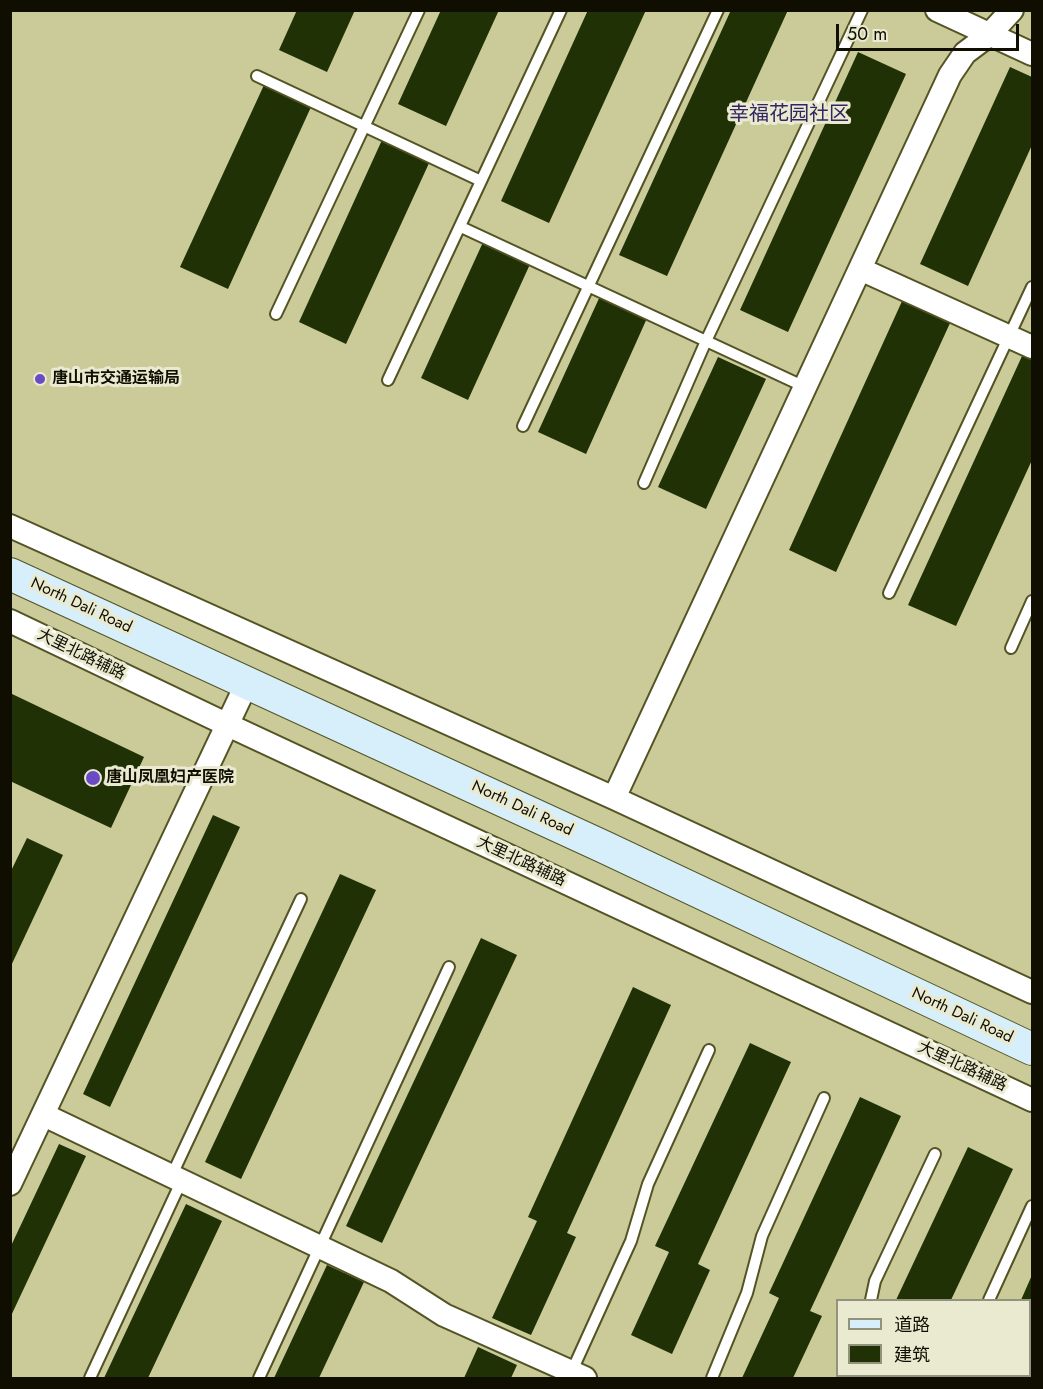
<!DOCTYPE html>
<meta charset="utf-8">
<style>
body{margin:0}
#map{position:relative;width:1043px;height:1389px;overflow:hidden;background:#cacb99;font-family:Jost,"Noto Sans SC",sans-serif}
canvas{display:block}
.frame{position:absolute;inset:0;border:12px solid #0f0e00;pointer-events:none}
.legend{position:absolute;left:836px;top:1299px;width:195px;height:78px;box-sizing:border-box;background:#e9ead0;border:2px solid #92927d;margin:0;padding:8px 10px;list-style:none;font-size:18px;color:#0f0e00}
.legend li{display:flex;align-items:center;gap:12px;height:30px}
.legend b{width:30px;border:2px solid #92927d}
.scale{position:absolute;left:836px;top:24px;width:183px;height:27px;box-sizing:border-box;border:3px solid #0f0e00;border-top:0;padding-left:8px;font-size:18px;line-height:21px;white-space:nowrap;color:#0f0e00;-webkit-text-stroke:4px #e9ead0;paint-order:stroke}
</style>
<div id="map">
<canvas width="1043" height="1389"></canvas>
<div class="frame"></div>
<ul class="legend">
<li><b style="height:8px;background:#d7effb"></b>道路</li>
<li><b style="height:16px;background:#1f3105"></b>建筑</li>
</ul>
<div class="scale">50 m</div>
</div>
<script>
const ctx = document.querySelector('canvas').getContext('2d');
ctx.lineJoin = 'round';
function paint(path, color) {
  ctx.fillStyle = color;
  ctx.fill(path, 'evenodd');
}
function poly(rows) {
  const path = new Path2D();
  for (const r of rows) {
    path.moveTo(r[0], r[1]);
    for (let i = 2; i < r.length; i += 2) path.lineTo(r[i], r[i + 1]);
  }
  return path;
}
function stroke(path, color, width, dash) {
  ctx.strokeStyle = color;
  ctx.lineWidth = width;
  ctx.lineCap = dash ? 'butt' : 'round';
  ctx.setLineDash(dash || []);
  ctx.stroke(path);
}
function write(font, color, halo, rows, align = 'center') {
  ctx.font = font + ' Jost,"Noto Sans SC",sans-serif';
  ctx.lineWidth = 6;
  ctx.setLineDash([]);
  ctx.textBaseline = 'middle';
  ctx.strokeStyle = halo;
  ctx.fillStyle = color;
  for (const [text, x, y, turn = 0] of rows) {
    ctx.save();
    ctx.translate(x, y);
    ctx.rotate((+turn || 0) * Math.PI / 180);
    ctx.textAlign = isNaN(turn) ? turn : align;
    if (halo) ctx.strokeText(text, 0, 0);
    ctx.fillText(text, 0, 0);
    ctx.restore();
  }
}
const building = poly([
 [297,10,355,10,327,72,279,50],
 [441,10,499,10,446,126,398,104],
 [588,10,646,10,549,223,501,201],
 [731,10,788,10,667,276,619,255],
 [858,52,906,74,788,332,740,310],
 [1010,67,1032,77,1032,145,968,286,920,264],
 [264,85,311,107,228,289,180,267],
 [382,140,430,161,346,344,299,322],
 [484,240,531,262,468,400,421,378],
 [908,288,956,310,836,572,789,550],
 [601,294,648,316,586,454,538,432],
 [1028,343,1032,345,1032,460,956,626,908,605],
 [718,357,766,379,706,509,658,487],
 [10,693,144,757,111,828,10,781],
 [213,815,240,827,110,1107,83,1094],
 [27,838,63,855,10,968,10,873],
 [340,874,376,890,241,1179,205,1162],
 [481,938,517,955,382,1243,346,1226],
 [633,987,671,1005,567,1233,576,1237,531,1335,492,1318,537,1221,528,1217],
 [750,1043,791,1062,698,1264,710,1270,672,1354,631,1335,669,1252,655,1246],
 [860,1097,901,1116,810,1311,822,1316,793,1378,742,1378,779,1298,769,1293],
 [59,1144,86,1156,10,1318,10,1248],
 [968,1147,1013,1169,951,1300,896,1300],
 [186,1204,222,1221,148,1378,104,1378],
 [327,1265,364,1282,319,1378,274,1378],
 [1032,1275,1032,1378,997,1378,998,1376,1030,1376,1030,1300,1021,1300],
 [478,1347,517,1365,511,1378,464,1378],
 [878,1376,930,1376,928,1378,877,1378]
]);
const lane = poly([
 [257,76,481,181],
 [461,227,805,387],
 [276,314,419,10],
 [388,380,561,10],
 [523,426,718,10],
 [644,483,706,341,862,10],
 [889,593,1032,287],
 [1011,648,1032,601],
 [171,1177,301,899],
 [871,1300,875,1281,935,1154],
 [989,1300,1032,1206],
 [571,1373,631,1241,648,1184,709,1050],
 [90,1378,181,1182],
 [259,1378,449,967],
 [712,1378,747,1293,762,1236,824,1098],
 [847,1378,849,1376],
 [969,1378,970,1376]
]);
const street = poly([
 [937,10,1032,54],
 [860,269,1032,347],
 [10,526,614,798,1032,992],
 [10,621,228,725,1032,1100],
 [614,798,950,75,965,53,989,35,1012,10],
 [44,1115,391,1281,444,1315,585,1378],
 [10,1184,247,683]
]);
const secondary = poly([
 [10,574,604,847,1032,1049]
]);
const markers = [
 [40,379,6,"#694cc5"],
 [93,778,8,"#694cc5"]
];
const poiNames = [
 ["唐山市交通运输局",52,379],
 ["唐山凤凰妇产医院",106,778]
];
const streetNames = [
 ["North Dali Road",81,606,25],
 ["大里北路辅路",81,655,26],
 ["North Dali Road",522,809,25],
 ["大里北路辅路",521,862,25],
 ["North Dali Road",962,1016,25],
 ["大里北路辅路",962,1067,25]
];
const quarterNames = [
 ["幸福花园社区",789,115]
];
paint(building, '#1f3105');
stroke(lane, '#535324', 14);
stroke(street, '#535324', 26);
stroke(secondary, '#535324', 34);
stroke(lane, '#fff', 10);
stroke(street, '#fff', 22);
stroke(secondary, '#d7effb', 32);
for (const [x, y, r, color] of markers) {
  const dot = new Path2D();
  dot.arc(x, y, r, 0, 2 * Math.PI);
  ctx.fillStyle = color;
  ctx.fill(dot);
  stroke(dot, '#e9ead0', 2);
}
write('bold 16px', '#0f0e00', '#e9ead0', poiNames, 'left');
write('16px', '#0f0e00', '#e9ead0', streetNames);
write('20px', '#322560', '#e9ead0', quarterNames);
</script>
